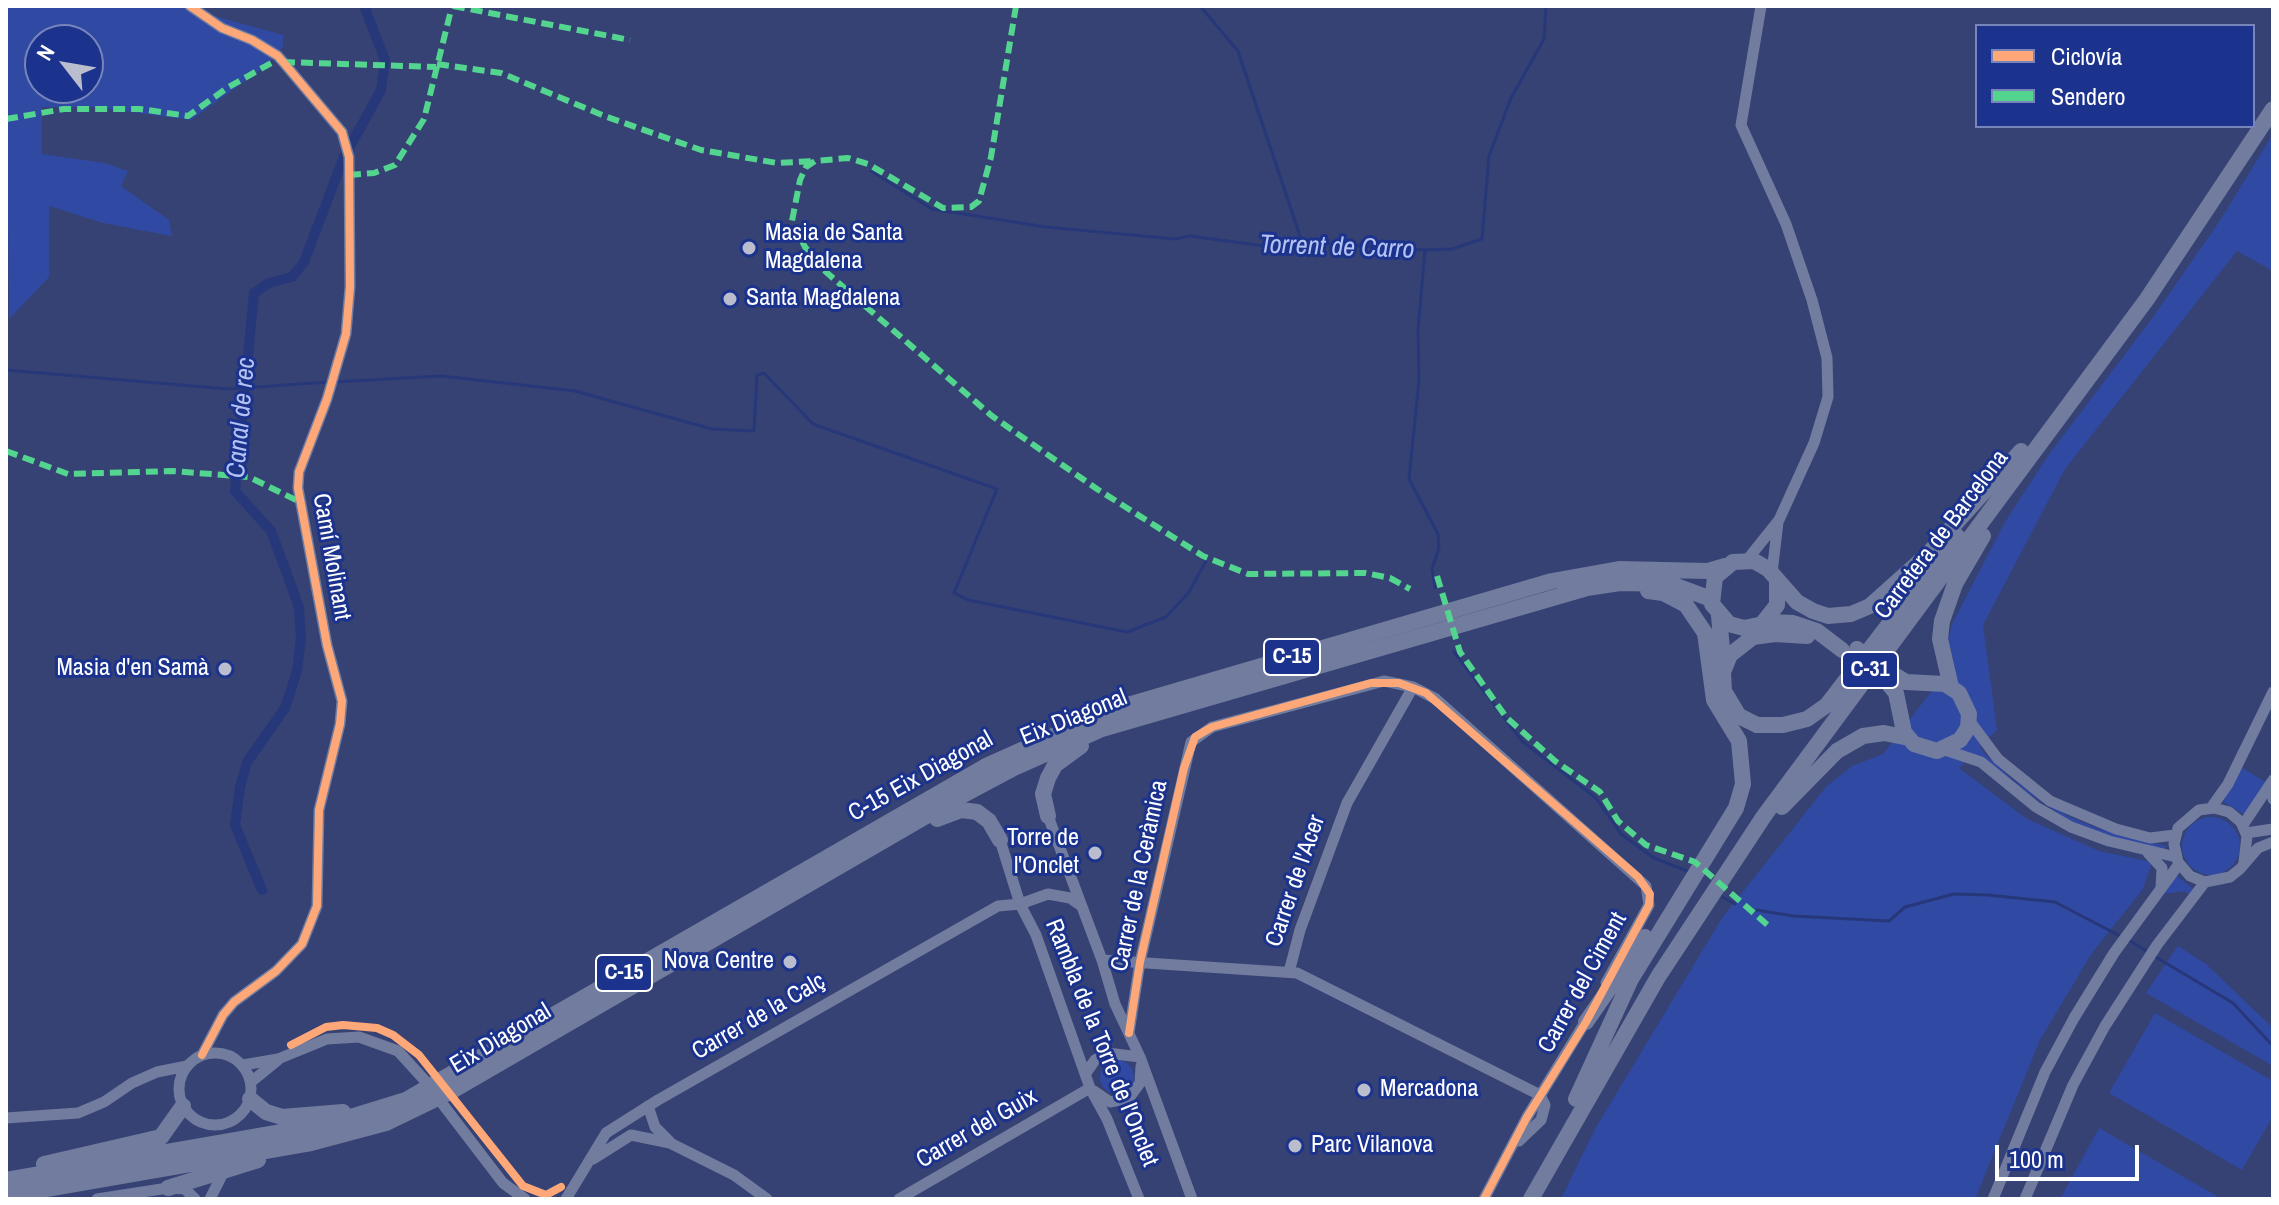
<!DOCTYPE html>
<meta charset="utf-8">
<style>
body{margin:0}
#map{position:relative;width:2279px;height:1205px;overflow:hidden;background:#364273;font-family:"Archivo Narrow",sans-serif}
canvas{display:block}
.frame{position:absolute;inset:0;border:8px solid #fff;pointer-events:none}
.legend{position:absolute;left:1975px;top:24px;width:280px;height:104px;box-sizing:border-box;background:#1c338d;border:2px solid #7785bb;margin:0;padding:10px 14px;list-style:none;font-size:24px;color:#fff}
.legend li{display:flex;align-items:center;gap:16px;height:40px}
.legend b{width:40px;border:2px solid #7785bb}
.north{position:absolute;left:24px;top:24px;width:80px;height:80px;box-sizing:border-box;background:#1c338d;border:2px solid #7785bb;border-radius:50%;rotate:301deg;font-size:22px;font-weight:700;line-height:32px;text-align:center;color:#fff}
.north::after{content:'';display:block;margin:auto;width:28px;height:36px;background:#b9bdce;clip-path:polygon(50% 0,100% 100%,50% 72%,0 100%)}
.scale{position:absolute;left:1995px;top:1145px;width:144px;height:36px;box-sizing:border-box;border:4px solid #fff;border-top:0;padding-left:10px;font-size:24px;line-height:28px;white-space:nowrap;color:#fff;-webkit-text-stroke:6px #1c338d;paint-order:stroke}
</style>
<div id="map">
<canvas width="2279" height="1205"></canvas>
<div class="frame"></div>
<ul class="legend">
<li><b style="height:10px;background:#fea87a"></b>Ciclovía</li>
<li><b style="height:10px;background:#53d58f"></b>Sendero</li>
</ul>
<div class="north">N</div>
<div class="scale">100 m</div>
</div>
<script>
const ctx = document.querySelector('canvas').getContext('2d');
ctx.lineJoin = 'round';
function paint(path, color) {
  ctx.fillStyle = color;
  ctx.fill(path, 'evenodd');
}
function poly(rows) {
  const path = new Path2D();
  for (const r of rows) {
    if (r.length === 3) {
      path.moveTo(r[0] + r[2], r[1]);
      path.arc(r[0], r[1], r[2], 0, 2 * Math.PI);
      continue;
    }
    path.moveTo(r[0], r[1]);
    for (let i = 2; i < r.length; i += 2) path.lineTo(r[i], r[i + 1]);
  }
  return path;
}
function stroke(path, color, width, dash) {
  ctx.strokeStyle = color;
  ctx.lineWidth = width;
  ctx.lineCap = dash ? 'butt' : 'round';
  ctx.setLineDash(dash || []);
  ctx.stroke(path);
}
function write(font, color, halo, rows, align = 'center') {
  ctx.font = font + ' "Archivo Narrow",sans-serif';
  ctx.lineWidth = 6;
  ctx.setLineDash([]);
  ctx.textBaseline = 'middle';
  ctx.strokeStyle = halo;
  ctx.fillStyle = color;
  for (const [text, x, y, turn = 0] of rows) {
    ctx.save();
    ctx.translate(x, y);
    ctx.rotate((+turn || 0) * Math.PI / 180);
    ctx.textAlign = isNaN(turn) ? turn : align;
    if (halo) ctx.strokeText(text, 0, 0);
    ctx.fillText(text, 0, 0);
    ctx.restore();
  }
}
const green = poly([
 [6,6,200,6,214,16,283,35,283,47,266,66,191,120,93,107,42,107,42,154,104,163,128,171,121,186,169,220,172,236,103,223,49,206,49,277,9,319],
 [40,40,88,40,88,88,40,88],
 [2273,134,2273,271,2237,251,2065,469,1983,625,1997,730,1980,747,1984,753,2014,781,2068,816,2099,829,2166,846,2165,849,2110,837,2070,821,1972,755,1959,768,2027,819,2099,851,2152,862,2143,889,2092,953,2040,1040,1975,1199,1561,1199,1595,1129,1722,918,1826,787,1852,766,1883,754,1954,662,1948,640,1952,624,2005,522,2050,453,2151,320,2221,219],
 [2242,768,2266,782,2245,815,2223,802],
 [2211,846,29],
 [2176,875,2193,889,2189,895,2185,891,2163,894],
 [2178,946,2206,964,2273,1028,2273,1066,2146,993],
 [2155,1013,2273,1081,2273,1116,2242,1170,2109,1093],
 [1117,1077,17],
 [2099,1128,2222,1199,2060,1199]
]);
const stream = poly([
 [1200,6,1238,51,1302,242],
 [871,171,932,209,1046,227,1175,239,1190,236,1294,250,1302,242,1425,250,1418,330,1419,380,1409,479,1438,534,1439,548,1432,569,1435,588],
 [1425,250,1452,249,1482,239,1489,156,1511,98,1544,39,1546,6],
 [6,370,228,389,328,382],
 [335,382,441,376,575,391,712,429,754,431,757,375,764,373,813,424,997,489,954,593,968,600,1127,632,1166,617,1189,592,1206,561],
 [1454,652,1522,741,1596,798,1621,834,1654,858,1690,872],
 [1717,894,1735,904],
 [1757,910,1793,916,1889,921,1905,907,1954,894,1988,895,2055,902,2120,936],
 [2127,939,2148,952],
 [2154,956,2233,1003,2273,1046]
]);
const canal = poly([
 [262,890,235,825,240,787,247,762,285,708,297,671,301,639,299,607,271,531,235,491,254,293,269,283,292,277,304,262,343,159,381,90,385,60,364,6]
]);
const minor = poly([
 [190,6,222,28,252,40,278,56,342,132,349,157,350,287,346,334,327,399,299,472,298,488,327,645,342,701,340,724,319,810,317,906,302,944,276,971,234,1002,223,1015,202,1055],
 [1747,560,1779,520,1814,443,1828,397,1827,358,1812,300,1786,224,1741,125,1761,6],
 [1772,573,1778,522],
 [1969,720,1998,759,2050,801,2116,829,2150,838,2175,835],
 [1945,750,1981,762,2036,807,2071,827,2109,841,2176,857],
 [2273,794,2273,799],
 [2211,808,2228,784,2273,692],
 [1048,816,1102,960,1115,1004,1140,1057,1192,1199],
 [2243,825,2273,780],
 [2246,833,2273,829],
 [1000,840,1020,904,1036,935,1090,1088,1107,1119,1139,1199],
 [2148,853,2162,868,2161,888],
 [2244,862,2247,836,2241,822,2229,812,2214,808,2199,810,2178,828,2174,844,2178,862,2190,876,2205,882,2230,877,2240,869,2258,848,2273,842],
 [1102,960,1297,973,1540,1095],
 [1289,972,1300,930,1347,803,1413,687],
 [1129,1033,1140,962,1191,742,1212,727,1384,681,1413,687,1436,699,1646,886,1649,905,1606,983],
 [215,1089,36],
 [243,1065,278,1059,327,1039,359,1037,398,1051,428,1084],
 [1086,1073,1095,1060,1107,1053,1140,1057],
 [251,1082,278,1060],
 [1094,1091,1110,1102,1129,1098,1140,1083,1141,1066],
 [441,1102,503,1183,525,1199],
 [648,1106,655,1127,670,1142],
 [6,1118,78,1113,104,1102,132,1083,157,1072,187,1066],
 [1519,1141,1541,1120,1545,1105,1540,1095],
 [593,1159,631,1135,670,1143,734,1175,767,1199],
 [97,1199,168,1188,185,1189,195,1199],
 [210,1199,224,1171],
 [566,1199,606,1133,658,1100,998,906,1020,904,1048,894,1070,898,1080,905],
 [899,1199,1090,1088],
 [1484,1199,1527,1117,1589,1016],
 [1993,1199,2045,1072,2074,1018,2114,953,2179,864],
 [2025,1199,2073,1085,2105,1026,2157,945,2205,882]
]);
const highway = poly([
 [1762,624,1777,605,1777,582],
 [1807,636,1775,634,1753,637,1730,655,1723,672,1724,691,1739,716,1757,725,1783,725,1807,719,1827,705,1957,536],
 [1842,650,1817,631,1793,623,1773,622,1744,628,1729,624,1712,604,1715,577,1733,562,1754,561,1768,569,1797,602,1813,611,1828,616,1851,614,1870,606,1927,555,2021,451],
 [1716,667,1722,649,1719,616],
 [1887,682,1896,693,1904,732,1914,744,1937,751,1960,740,1968,728,1969,714,1959,693,1945,684,1906,682,1894,675],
 [1951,687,1940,639,1942,621,1955,584,1983,536],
 [1782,807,1837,751,1863,736,1884,733,1909,738],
 [1048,816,1043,794,1048,778,1055,765,1081,746],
 [937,819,961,810,977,812,989,821,1000,840],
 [1586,1022,1645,937],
 [250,1099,266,1112,282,1117,343,1112],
 [1576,1099,1631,979,1736,808,1743,784,1739,741,1714,700,1705,633,1686,605,1663,593,1648,591],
 [44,1164,161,1137,183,1106],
 [6,1180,328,1124,406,1100,988,765,1111,710,1552,581,1619,569,1708,571,1725,566],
 [168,1188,258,1160],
 [6,1196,311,1143,386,1123,450,1092,952,801,1014,768,1102,729,1587,588,1620,583,1671,584,1711,599],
 [1531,1199,1658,977,1764,816,2147,299,2273,109]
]);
const highwayBridge = poly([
 [1857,649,1894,675]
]);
const quiet = poly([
 [453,6,630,40],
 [1016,6,991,157,979,201,971,207,943,208,868,164,848,158,815,161,806,167,800,180,792,221,805,247,826,272,992,416,1097,489,1203,556,1248,574,1365,573,1390,578,1410,589],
 [283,62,436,67],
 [437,64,501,73,607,117,701,150,777,163,815,161],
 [6,119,64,109,140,109,188,116,227,88,280,58],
 [349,175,374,173,395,165,424,119,452,6],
 [6,451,68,474,172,471,249,477,298,501],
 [1437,576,1460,652,1506,717,1555,761,1600,792,1618,821,1646,845,1695,862,1771,928]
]);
const cycleway = poly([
 [190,6,222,28,252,40,278,56,342,132,349,157,350,287,346,334,327,399,299,472,298,488,327,645,342,701,340,724,319,810,317,906,302,944,276,971,234,1002,223,1015,202,1055],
 [1129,1033,1140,962,1184,768,1195,737,1212,727,1371,683,1399,683,1426,693,1638,877,1650,894,1649,905,1586,1022,1527,1117,1484,1199],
 [291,1045,326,1027,343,1025,377,1028,393,1035,419,1055,523,1186,546,1195,561,1187]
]);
const markers = [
 [749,248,8,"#b9bdce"],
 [730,299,8,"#b9bdce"],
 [225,669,8,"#b9bdce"],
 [1095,853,8,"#b9bdce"],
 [790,962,8,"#b9bdce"],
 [1364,1090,8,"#b9bdce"],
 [1295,1146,8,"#b9bdce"]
];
const shields = [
 [1292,657,56],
 [1870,670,56],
 [624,973,56]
];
const shieldNames = [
 ["C-15",1292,657],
 ["C-31",1870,670],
 ["C-15",624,973]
];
const poiNames = [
 ["Masia de Santa",765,234],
 ["Magdalena",765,262],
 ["Santa Magdalena",746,299],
 ["Masia d'en Samà",209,669,"right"],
 ["Torre de",1079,839,"right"],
 ["l'Onclet",1079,867,"right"],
 ["Nova Centre",774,962,"right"],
 ["Mercadona",1380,1090],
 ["Parc Vilanova",1311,1146]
];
const streetNames = [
 ["Carretera de Barcelona",1942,535,-53],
 ["Camí Molinant",331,557,80],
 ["Eix Diagonal",1074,718,-22],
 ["C-15 Eix Diagonal",921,777,-29],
 ["Carrer de la Ceràmica",1140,876,-78],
 ["Carrer de l'Acer",1296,881,-71],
 ["Carrer del Ciment",1583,983,-61],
 ["Carrer de la Calç",759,1017,-30],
 ["Eix Diagonal",501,1039,-31],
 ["Rambla de la Torre de l'Onclet",1101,1043,68],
 ["Carrer del Guix",977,1129,-30]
];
const waterNames = [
 ["Torrent de Carro",1337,248,2],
 ["Canal de rec",242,418,-85]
];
paint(green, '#3049a3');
stroke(stream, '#27387a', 3);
stroke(canal, '#27387a', 10);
stroke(minor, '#727c9f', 11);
stroke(highway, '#727c9e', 16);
stroke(highwayBridge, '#727c9e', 16);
stroke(quiet, '#53d58f', 6, [12, 6]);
stroke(cycleway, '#fea87a', 8);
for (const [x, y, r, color] of markers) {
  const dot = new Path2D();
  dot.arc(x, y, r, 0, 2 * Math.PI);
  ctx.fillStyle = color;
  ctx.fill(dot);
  stroke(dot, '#1c338d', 3);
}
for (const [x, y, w] of shields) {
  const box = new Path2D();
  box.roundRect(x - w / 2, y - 18, w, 36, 6);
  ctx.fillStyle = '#1c338d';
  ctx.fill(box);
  stroke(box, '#fff', 2);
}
write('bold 22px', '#fff', null, shieldNames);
write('24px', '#fff', '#1c338d', poiNames, 'left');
write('24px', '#fff', '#1c338d', streetNames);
write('italic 26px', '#b5c3f4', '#1c338d', waterNames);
</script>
